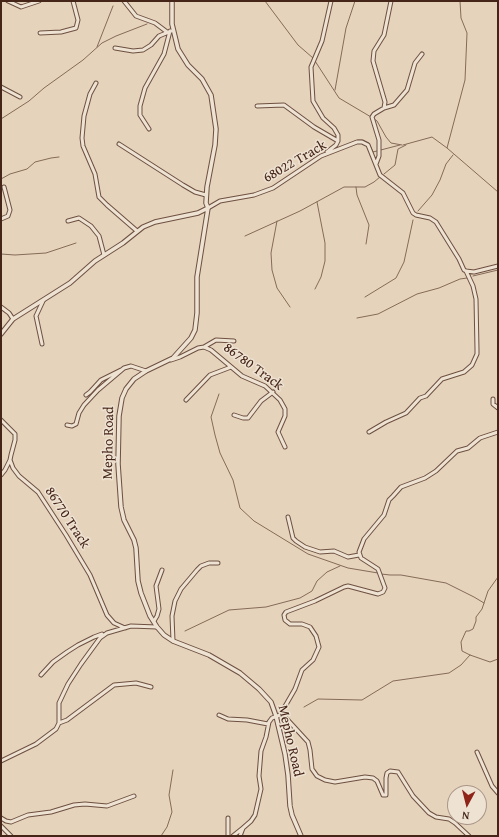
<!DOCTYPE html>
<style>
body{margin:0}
#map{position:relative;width:499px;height:837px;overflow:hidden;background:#e5d3bc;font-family:"Gentium Book Plus",serif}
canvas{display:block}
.frame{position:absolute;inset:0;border:2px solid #452517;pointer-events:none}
.north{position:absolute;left:447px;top:785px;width:40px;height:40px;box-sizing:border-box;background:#eee2d3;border:1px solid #aa9688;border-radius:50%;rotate:187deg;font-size:11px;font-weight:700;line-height:16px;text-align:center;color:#452517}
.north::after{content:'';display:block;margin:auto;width:14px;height:18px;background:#8f2418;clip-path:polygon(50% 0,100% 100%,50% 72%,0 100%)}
</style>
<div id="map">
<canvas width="499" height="837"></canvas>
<div class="frame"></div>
<div class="north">N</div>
</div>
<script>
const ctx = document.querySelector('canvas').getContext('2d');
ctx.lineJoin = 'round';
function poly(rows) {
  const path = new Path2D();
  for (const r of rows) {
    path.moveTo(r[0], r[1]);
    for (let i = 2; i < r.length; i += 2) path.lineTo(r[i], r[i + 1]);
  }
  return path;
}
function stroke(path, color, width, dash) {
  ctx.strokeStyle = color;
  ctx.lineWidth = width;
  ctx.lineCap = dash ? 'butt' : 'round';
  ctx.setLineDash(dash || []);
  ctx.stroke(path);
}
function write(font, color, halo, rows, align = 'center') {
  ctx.font = font + ' "Gentium Book Plus",serif';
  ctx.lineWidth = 3;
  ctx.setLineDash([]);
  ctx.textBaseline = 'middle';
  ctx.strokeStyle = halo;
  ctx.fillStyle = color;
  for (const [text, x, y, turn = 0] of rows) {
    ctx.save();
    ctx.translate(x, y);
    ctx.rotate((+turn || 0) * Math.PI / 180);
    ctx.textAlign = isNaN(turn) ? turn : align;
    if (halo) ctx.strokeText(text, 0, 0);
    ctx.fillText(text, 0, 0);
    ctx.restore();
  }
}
const stream = poly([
 [265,1,298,45,313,58],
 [460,1,461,18,467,33,465,80,447,148,498,192],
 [97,47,113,6],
 [315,61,339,98,371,117],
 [335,90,346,28,355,1],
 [373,118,377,121,386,137,391,143,402,145],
 [1,119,29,101,44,88,83,60,102,43,116,36,147,24],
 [355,141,358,140,363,140,369,143,373,152,400,145],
 [403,145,432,137,447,148],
 [384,174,395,165,398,149,406,145],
 [1,179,10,174,27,169,35,162,51,158,59,157],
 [356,187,357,195,369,225,366,244],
 [418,211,432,195,440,180,446,164,453,155],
 [277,221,271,253,272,270,277,288,290,307],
 [245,236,300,211,344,187,365,187,374,182,380,177],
 [1,254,15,255,46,253,76,243],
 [473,276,498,270],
 [315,289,321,277,325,261,325,243,317,202],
 [365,297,396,278,404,262,413,220],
 [357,318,378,314,417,294,439,288,460,279,467,278],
 [219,394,211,417,215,435,220,453,233,480,240,508,254,521,308,554,348,568,378,573],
 [381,574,390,575,401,575,446,583,474,597,484,603],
 [498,577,488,591,482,609,476,617,476,621,473,629,469,631,466,631,461,642,462,651,470,655,490,662,498,659],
 [185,631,229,610,266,607,300,598,312,591,317,581,327,572,340,566],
 [304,707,318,699,362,700,393,681,449,673,461,665,470,655],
 [161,836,167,827,172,812,169,795,173,770]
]);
const minor = poly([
 [8,1,21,7,39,1],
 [124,1,136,16,155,23,167,32],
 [40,33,61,32,76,28,78,20,73,1],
 [115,48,133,51,143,50,151,45,159,36,171,31],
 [96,83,90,94,84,116,82,138,83,146,95,174,99,197,107,205,137,231],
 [1,87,20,97],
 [257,106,284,105,314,127,338,141],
 [384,108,394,105,407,90,415,63,422,54],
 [149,129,140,115,140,106,145,88,164,54,170,31],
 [119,144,183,185,195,192,206,195],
 [327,152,336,145,338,141,338,135,334,128,323,118,313,101,311,67,322,41,331,1],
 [376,164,379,156,379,140,372,117,374,114,384,108,385,102,373,61,374,51,384,35,391,1],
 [208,208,220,201,254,195,273,188,321,156,357,142,362,142,368,145,380,175,403,193,413,213,416,215,430,218,436,222,459,259,464,270,466,271,474,272,498,266],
 [1,219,8,216,10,210,4,187],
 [68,221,79,218,91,226,99,236,104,255],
 [1,307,9,313,13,319],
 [42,344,36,316,43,301],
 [204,347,216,340,234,341],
 [171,360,180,357,198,348,204,347,211,350,242,376,265,386,280,400,285,409,285,416,278,432,285,447],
 [86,395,90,392,101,380,121,370],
 [493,399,493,404,498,408],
 [186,400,210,375,231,367],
 [234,415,243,418,248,418,261,401,273,392],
 [1,420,15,434,15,440,11,455,10,460,13,468,19,476,38,492,66,535,90,575,107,615,114,623,125,628],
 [67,425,72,426,76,424,79,413,84,405,98,390,124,368,131,366,146,371],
 [369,432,386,422,406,413,420,398,426,396,442,379,464,372,472,365,477,354,477,350,476,299,473,286,466,271],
 [1,475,5,470,10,460],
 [288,517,293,538,296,541,305,547,320,552,334,551,348,557,359,555],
 [154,621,157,616,159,609,156,586,162,570],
 [173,641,172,616,175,601,181,589,197,570,201,566,209,563,218,563],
 [41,675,53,662,67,652,78,645,94,637,102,634],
 [219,715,228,719,247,720,268,724],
 [280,715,285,717,308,742,310,750,312,769,317,776,325,780,335,782,365,777,373,778,377,781,383,795],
 [59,723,67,720,114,685,136,683,151,687],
 [477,752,492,786,498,793],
 [1,761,36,744,56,729,59,723,59,703,68,684,81,664,100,638,107,633,131,626,157,627],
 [383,795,386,795,386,778,387,773,390,771,398,772,413,796,429,813,436,817,449,819,455,823,469,836],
 [1,818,6,821,11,822,28,815,51,812,74,805,85,804,107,806,134,796],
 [228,818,228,836],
 [1,826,11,836],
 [233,836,243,828],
 [240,836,243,828,251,821,255,815,261,789,259,776,261,751,266,737,269,722,272,718,280,715,295,689,302,670,313,660,319,647,316,636,310,627,302,624,290,624,285,620,284,615,286,612,315,601,344,587,348,586,378,594,383,592,385,588,378,569,361,558,359,552,364,539,384,515,389,500,393,496,401,487,425,478,436,471,457,451,468,448,480,438,498,432]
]);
const tertiary = poly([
 [172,1,172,24,178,49,188,65,202,79,211,95,216,129,215,145,207,187,206,203,208,208,197,277,197,313,195,330,191,338,173,358,146,371,134,379,126,389,122,398,119,416,118,464,121,507,124,520,134,540,136,548,138,581,141,593,150,616,157,627,164,635,173,641,209,655,240,673,259,689,271,702,276,716,285,754,288,775,290,806,292,815,301,836],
 [1,334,13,319,70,283,95,261,123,243,143,227,155,222,198,213,208,208]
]);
const streetNames = [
 ["68022 Track",295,162,-30],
 ["86780 Track",253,367,36],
 ["Mepho Road",109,443,-89],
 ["86770 Track",67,518,57],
 ["Mepho Road",290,741,77]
];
stroke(stream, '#856a58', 1);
stroke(minor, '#6d5040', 5);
stroke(tertiary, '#6d5040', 5.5);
stroke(minor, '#eee2d3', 3);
stroke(tertiary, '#eee2d3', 3.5);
write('14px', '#452517', '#eee2d3', streetNames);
</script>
